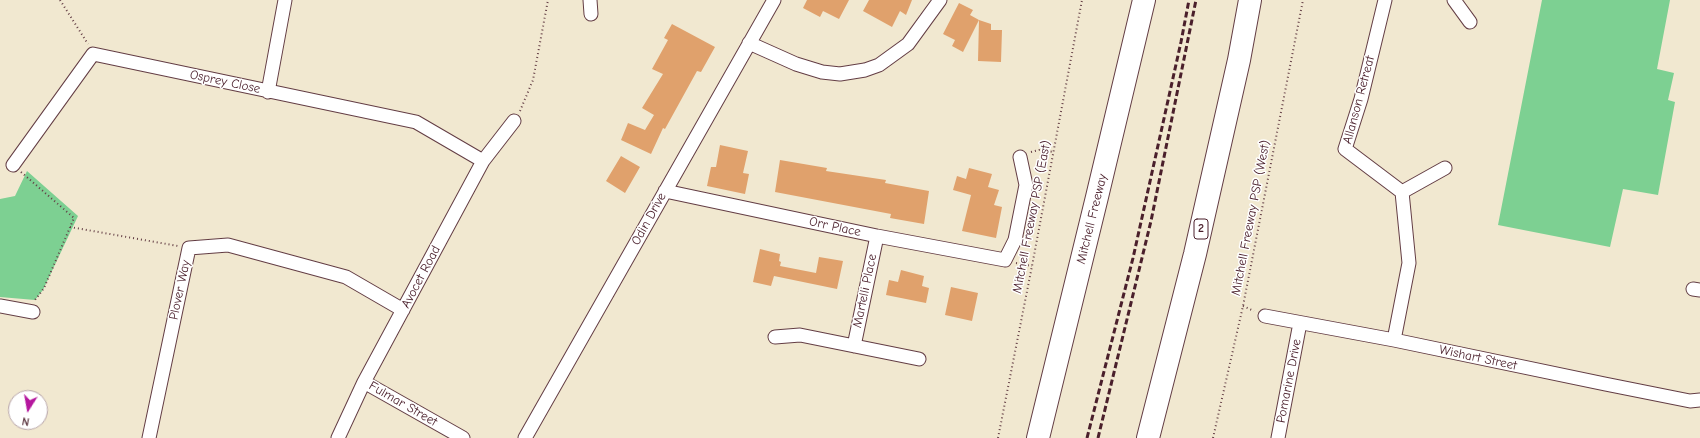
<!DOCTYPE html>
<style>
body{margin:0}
#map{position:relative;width:1700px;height:438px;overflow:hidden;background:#f1e8d0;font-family:"Comic Neue",sans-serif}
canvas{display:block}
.north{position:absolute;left:8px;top:390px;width:40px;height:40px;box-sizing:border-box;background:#fff;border:1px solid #b7a5aa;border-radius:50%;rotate:191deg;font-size:11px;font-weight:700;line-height:16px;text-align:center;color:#4a1f2b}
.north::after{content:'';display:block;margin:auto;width:14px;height:18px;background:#b5179e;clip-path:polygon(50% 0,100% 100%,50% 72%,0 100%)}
</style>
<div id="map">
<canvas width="1700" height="438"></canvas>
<div class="north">N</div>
</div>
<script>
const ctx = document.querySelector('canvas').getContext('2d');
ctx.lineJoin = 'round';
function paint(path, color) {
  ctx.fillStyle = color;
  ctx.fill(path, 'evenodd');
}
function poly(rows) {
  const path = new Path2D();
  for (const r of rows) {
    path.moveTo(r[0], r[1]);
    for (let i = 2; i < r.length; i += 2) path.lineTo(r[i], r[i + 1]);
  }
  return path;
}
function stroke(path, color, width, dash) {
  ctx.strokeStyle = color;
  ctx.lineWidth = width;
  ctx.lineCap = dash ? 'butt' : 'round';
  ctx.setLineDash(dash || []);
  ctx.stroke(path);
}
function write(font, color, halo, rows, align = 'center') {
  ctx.font = font + ' "Comic Neue",sans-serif';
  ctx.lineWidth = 3;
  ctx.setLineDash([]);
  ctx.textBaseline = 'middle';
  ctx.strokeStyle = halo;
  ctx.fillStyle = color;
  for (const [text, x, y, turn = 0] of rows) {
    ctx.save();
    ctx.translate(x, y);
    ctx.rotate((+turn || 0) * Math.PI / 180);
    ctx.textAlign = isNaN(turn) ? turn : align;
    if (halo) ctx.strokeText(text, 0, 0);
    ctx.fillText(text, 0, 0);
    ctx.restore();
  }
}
const green = poly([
 [1542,0,1670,0,1657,69,1674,73,1668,100,1675,102,1658,195,1623,189,1610,247,1498,225],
 [27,171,78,216,43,290,35,300,0,297,0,199,15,196]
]);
const building = poly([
 [807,0,849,0,839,19,823,11,820,17,803,8],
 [869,0,912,0,906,15,900,11,892,27,863,11],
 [959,3,973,10,970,15,979,20,963,52,952,46,955,40,943,34],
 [979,20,991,24,991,30,1002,30,1001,62,978,61],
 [672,24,715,47,701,72,697,71,665,129,663,128,651,154,621,140,628,123,645,130,654,115,642,108,663,74,652,69,668,40,664,38],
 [720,145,748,151,743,173,749,174,745,194,707,186,711,167,716,167],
 [621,156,640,167,625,193,606,181],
 [780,160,827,168,826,171,886,180,885,183,929,191,924,224,890,218,891,214,775,192],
 [969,168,992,174,988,187,999,190,994,205,1002,207,996,238,962,231,971,195,953,190,957,176,966,179],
 [760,249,780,254,779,261,781,262,780,266,816,273,819,257,843,261,837,289,774,276,771,286,753,282],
 [901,270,924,276,922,286,929,288,926,303,886,295,889,280,898,282],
 [951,287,978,293,972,321,945,315]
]);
const path = poly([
 [60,0,88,44],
 [520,111,533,80,548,0],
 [1031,152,1039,150,1054,152],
 [21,172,74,218,44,288,35,300],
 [70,227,178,246],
 [1016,263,1032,266],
 [1243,306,1254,311],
 [998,438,1032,266,1082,0],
 [1213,438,1243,306,1303,0]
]);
const minor = poly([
 [590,0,591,14],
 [1385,0,1361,99,1345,149,1402,192,1409,263,1394,340],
 [1454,0,1470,22],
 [749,43,796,64,822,72,840,74,865,70,879,65,908,44,940,0],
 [268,92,285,0],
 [13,165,93,54,416,122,483,161],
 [665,191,877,236,1005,260,1015,240,1026,185,1020,157],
 [1402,192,1445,168],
 [1693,289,1700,290],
 [0,306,33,312],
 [1265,316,1394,340,1605,384,1690,401,1700,400],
 [775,337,800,335,919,359],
 [854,346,877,236],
 [364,382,463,438],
 [149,438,189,248,228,245,346,277,403,310],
 [338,438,364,382,483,161,514,121],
 [525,438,774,0],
 [1278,438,1300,323]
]);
const motorway = poly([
 [1038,438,1097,197,1144,0],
 [1148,438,1195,254,1239,60,1250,0]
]);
const rail = poly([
 [1087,438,1133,258,1181,42,1189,0],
 [1098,438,1151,221,1196,0]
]);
const shields = [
 [1201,229,14]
];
const shieldNames = [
 ["2",1201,229]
];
const streetNames = [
 ["Osprey Close",225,82,12],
 ["Allanson Retreat",1359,100,-75],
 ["Mitchell Freeway PSP (East)",1032,217,-79],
 ["Mitchell Freeway PSP (West)",1251,218,-79],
 ["Odin Drive",649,219,-61],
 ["Mitchell Freeway",1092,219,-76],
 ["Orr Place",835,227,12],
 ["Avocet Road",421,277,-62],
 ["Plover Way",180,290,-78],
 ["Martelli Place",865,291,-78],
 ["Wishart Street",1478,358,12],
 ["Pomarine Drive",1289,381,-79],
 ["Fulmar Street",403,404,30]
];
paint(green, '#7dd092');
paint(building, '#e0a16c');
stroke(minor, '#633d44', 15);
stroke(motorway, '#633d44', 24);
stroke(path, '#633d44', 2, [1, 3]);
stroke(minor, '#fff', 13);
stroke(motorway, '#fff', 22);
stroke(rail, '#4a1f2b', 3, [6, 3]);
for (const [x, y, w] of shields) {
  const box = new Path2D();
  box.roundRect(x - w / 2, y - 10, w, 20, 3);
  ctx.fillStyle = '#fff';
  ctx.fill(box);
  stroke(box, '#4a1f2b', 1);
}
write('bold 12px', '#4a1f2b', null, shieldNames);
write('13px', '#4a1f2b', '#fff', streetNames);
</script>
